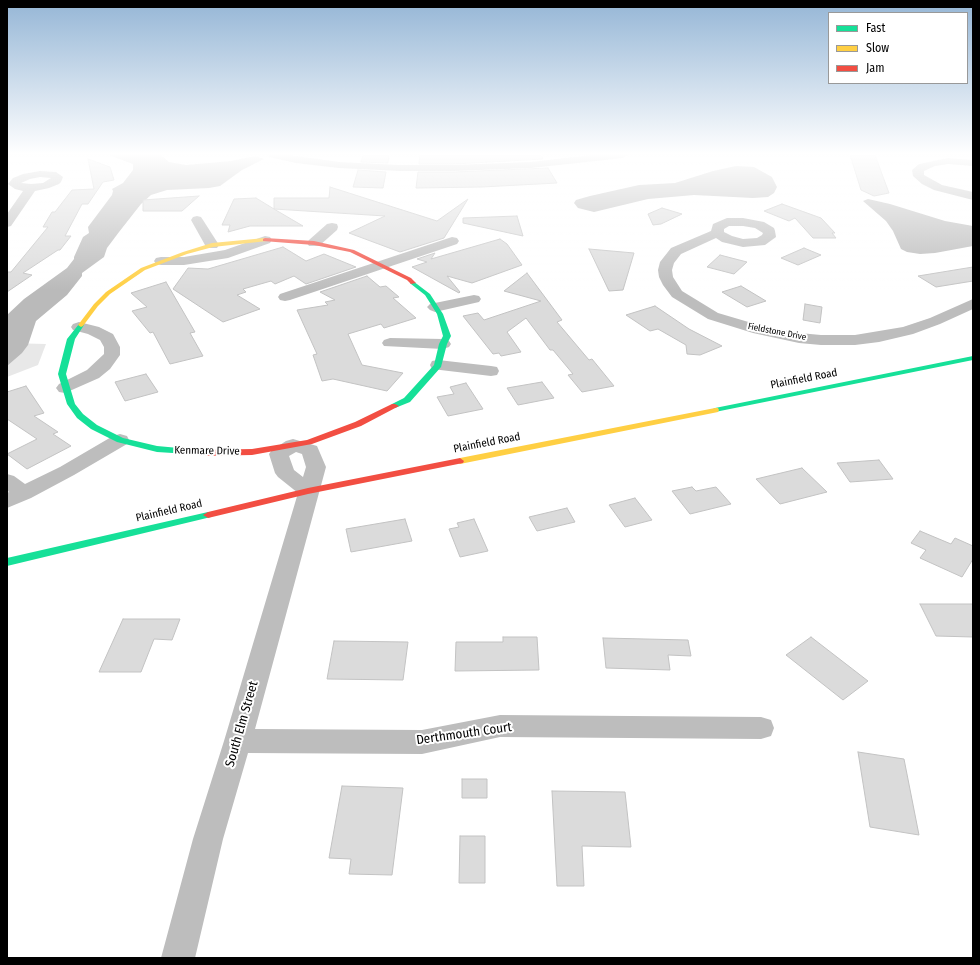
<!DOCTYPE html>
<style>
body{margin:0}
#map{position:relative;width:980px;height:965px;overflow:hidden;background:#fff;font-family:"Fira Sans Condensed",sans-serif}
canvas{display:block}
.frame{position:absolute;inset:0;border:8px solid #000;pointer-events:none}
.legend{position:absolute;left:828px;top:12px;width:140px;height:72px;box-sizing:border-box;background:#fff;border:1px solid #999;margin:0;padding:5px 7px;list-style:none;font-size:12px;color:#000}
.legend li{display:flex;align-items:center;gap:8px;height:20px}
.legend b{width:20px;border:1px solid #999}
</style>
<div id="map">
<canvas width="980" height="965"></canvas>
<div class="frame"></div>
<ul class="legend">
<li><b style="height:5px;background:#16e098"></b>Fast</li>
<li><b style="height:5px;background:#ffcf43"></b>Slow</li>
<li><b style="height:5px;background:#f24e42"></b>Jam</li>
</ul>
</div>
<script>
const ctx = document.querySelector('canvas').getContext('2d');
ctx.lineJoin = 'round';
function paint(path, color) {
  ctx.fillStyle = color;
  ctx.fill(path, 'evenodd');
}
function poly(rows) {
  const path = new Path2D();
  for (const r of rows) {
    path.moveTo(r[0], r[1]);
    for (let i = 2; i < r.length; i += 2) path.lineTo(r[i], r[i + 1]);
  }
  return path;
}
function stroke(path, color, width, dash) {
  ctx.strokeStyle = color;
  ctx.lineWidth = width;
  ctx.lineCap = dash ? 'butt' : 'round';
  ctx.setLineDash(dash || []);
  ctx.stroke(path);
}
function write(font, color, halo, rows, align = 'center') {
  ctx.font = font + ' "Fira Sans Condensed",sans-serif';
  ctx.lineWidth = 4;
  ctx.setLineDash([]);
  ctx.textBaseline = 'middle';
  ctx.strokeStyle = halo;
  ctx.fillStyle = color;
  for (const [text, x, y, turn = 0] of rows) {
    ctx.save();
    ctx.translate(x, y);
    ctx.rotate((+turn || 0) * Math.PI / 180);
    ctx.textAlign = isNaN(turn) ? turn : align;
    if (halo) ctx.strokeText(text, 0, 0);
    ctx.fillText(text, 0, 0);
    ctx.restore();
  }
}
const green = poly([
 [7,343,46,344,38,365,7,377]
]);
const water = poly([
 [109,155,161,155,169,162,186,165,231,161,255,156,264,159,242,170,220,186,209,188,167,190,151,195,141,204,119,232,107,248,104,257,82,273,82,276,67,295,36,321,28,345,22,353,7,366,7,315,24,299,67,268,74,259,74,257,83,237,89,233,88,227,112,195,113,191,112,189,123,183,133,170,133,164],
 [736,166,754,167,772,177,777,187,774,193,768,197,753,198,694,195,648,199,594,212,578,208,574,203,576,200,590,196,639,185,675,183,713,171],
 [868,199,890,204,945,221,973,226,973,246,935,253,920,254,907,252,901,249,893,231,886,221,863,201]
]);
const building = poly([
 [363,155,389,155,388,163,361,162,363,155],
 [420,155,541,155,543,159,454,164,419,164,420,155],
 [850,155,875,155,889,193,874,196,861,190,850,155],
 [88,159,110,167,114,180,103,182,88,204,82,204,65,236,71,236,60,250,58,250,23,273,32,275,7,292,7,272,11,272,48,227,43,227,52,212,55,212,72,190,94,189,88,159],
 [548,168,557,183,482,187,416,188,418,172,454,172,548,168],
 [358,170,386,172,383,188,353,187,358,170],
 [330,187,437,221,468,199,444,238,400,252,349,233,385,216,274,209,274,198,329,198,330,187],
 [199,196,182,211,143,211,143,200,199,196],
 [256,198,274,209,303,226,250,226,228,232,230,225,222,225,234,199,256,198],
 [782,204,821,218,835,233,832,233,836,238,813,238,795,218,789,221,764,211,782,204],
 [662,208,682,214,661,224,653,225,648,214,662,208],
 [517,216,523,236,463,223,463,218,517,216],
 [500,239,507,244,522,265,472,283,447,276,460,292,459,293,412,267,427,262,417,259,435,253,431,259,500,239],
 [283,247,306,261,324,254,356,267,306,284,294,276,275,284,271,281,243,289,246,292,237,295,260,309,223,322,173,289,188,268,208,269,283,247],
 [804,248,821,255,798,265,781,258,804,248],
 [589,249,634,253,623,290,609,291,589,249],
 [720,255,747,262,734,274,707,267,720,255],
 [973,267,973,281,936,287,918,276,973,267],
 [527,273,562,320,557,322,589,360,592,359,614,386,582,392,568,375,573,374,553,350,550,350,526,318,507,332,521,352,501,356,499,353,493,354,463,316,478,313,484,320,541,301,504,291,527,273],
 [367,276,380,287,386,286,399,297,393,298,416,318,384,328,381,324,348,334,362,365,403,373,387,391,333,379,322,381,313,355,317,354,297,310,328,305,325,302,335,300,320,292,367,276],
 [166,282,195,332,190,333,203,356,170,364,153,332,150,333,132,311,147,307,131,293,166,282],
 [741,286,766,301,747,307,722,292,741,286],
 [805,304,822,307,820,323,803,320,805,304],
 [655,306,689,329,722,346,700,355,687,354,686,345,658,329,650,331,626,315,655,306],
 [146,374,158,392,125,401,115,382,146,374],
 [542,382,554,398,518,405,507,388,542,382],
 [466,383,483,409,448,416,437,397,454,394,450,387,466,383],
 [26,386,44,413,34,416,58,432,53,434,71,446,27,469,7,454,37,439,7,419,7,392,26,386],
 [879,460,893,479,850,482,837,463,879,460],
 [802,468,827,492,780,504,756,479,802,468],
 [692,487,696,491,716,487,731,504,690,514,672,491,692,487],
 [635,498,652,520,625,527,609,505,635,498],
 [567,508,575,522,537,531,529,517,567,508],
 [405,519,412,541,351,552,346,529,405,519],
 [474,519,488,551,460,557,449,529,459,527,457,523,474,519],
 [920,531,951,544,955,538,973,546,973,559,962,577,920,558,926,550,911,543,920,531],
 [920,604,973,604,973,637,936,636,920,604],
 [123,619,180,619,172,640,154,639,141,672,99,672,123,619],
 [503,637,537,637,539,670,455,671,456,642,503,642,503,637],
 [811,637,868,681,843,700,786,655,811,637],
 [603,638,688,640,691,656,668,655,670,670,606,668,603,638],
 [334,641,408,642,403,680,327,679,334,641],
 [858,752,904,759,919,835,870,827,858,752],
 [462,779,487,779,487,798,462,798,462,779],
 [342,786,403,788,392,875,349,874,351,859,329,858,342,786],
 [552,791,625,792,631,847,582,846,584,886,557,886,552,791],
 [460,836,485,836,485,883,459,883,460,836]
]);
const street = poly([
 [268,155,290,155,339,162,400,165,454,165,531,162,590,155,628,155,623,158,531,168,454,171,400,171,339,168,296,163,269,157,268,155],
 [948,158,973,160,973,166,948,164,935,166,924,171,924,175,942,185,973,192,973,200,934,190,922,184,913,176,912,170,919,164,948,158],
 [40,171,56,172,63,177,61,182,59,184,49,188,35,191,11,226,7,227,7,214,23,191,15,189,8,184,13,178,23,174,40,171],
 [40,177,51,178,43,183,31,184,21,183,30,179,40,177],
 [197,216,201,217,203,220,219,245,217,248,207,248,205,245,191,220,193,217,197,216],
 [727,218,743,218,764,222,774,228,775,231,776,237,765,245,743,247,722,242,716,238,681,254,674,263,672,270,673,277,682,291,718,313,762,326,799,333,821,335,855,335,903,327,930,318,973,299,973,309,940,324,913,334,879,342,855,345,821,345,799,343,753,333,708,319,672,297,663,285,659,277,658,270,660,262,671,248,711,231,713,224,727,218],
 [729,226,743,226,755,228,763,233,762,235,757,238,743,239,732,236,724,232,724,229,729,226],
 [332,223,337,224,338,227,337,230,319,246,309,246,307,243,309,240,327,224,332,223],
 [265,236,270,237,272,240,270,243,228,258,184,265,161,265,156,264,154,261,156,258,161,257,184,257,225,250,265,236],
 [452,237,457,238,459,241,457,244,290,300,285,301,280,300,278,297,280,294,452,237],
 [474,295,479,296,481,299,479,302,435,312,430,310,427,307,430,304,474,295],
 [79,322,99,327,113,334,120,347,120,355,110,369,99,378,65,393,59,392,56,388,59,384,87,370,104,354,104,347,100,340,88,334,73,330,71,327,73,324,79,322],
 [390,338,443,339,449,341,451,344,449,347,443,349,384,346,382,343,384,340,390,338],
 [438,360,491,366,497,367,499,371,497,375,491,376,432,369,430,365,432,361,438,360],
 [120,434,127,436,129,440,127,444,74,475,31,498,7,508,7,493,9,492,7,490,7,474,14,476,25,484,60,467,113,436,120,434],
 [293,439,317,446,326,467,255,729,422,730,500,715,761,717,771,720,774,728,771,736,761,739,500,737,422,754,248,753,223,839,195,958,161,958,193,839,224,741,298,493,278,477,275,473,269,454,272,450,286,441,293,439],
 [296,452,302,454,306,467,303,477,294,470,289,456,296,452]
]);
const fast = poly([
 [413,281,430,294,443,314,451,336,447,344,441,367,410,402,395,408,391,406,392,404,404,398,434,365,439,344,443,336,437,314,425,295,411,284,410,283,413,281],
 [81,323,84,325,75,339,66,374,75,404,83,414,97,425,123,438,157,446,201,450,205,453,204,455,157,452,117,442,91,429,77,418,67,404,58,374,67,339,79,324,81,323],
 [973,356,973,360,715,412,711,410,715,408,973,356],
 [208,512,213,515,211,517,7,566,7,558,208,512]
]);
const slow = poly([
 [265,238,267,239,267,241,213,247,187,254,145,270,110,294,98,306,83,326,81,327,78,325,94,304,106,292,141,268,183,252,212,243,265,238],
 [715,408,718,408,719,410,718,412,460,464,456,461,460,458,715,408]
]);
const jam = poly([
 [265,238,314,241,354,250,411,278,416,283,411,284,407,280,350,252,314,245,263,241,263,239,265,238],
 [392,404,395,404,399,406,361,426,312,444,252,455,201,456,197,453,201,450,252,449,307,440,355,422,392,404],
 [460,458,464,461,463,463,308,494,208,518,203,515,208,512,308,488,460,458]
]);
const farStreetnames = [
 ["Fieldstone Drive",777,332,11]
];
const streetNames = [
 ["Plainfield Road",804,379,-11],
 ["Plainfield Road",487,443,-11],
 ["Kenmare Drive",207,451,1],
 ["Plainfield Road",169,511,-13]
];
const nearStreetnames = [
 ["South Elm Street",242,724,-74],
 ["Derthmouth Court",464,734,-8]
];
paint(green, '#e8e8e8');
paint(water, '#bababa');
paint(building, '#dbdbdb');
stroke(building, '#c3c3c3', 1);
paint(street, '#bdbdbd');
paint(fast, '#16e098');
paint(slow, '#ffcf43');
paint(jam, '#f24e42');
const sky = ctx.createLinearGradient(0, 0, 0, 290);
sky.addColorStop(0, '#95b6d6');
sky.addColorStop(0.53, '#fff');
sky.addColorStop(1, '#ffffff00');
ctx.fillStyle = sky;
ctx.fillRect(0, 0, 980, 290);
write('9px', '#000', '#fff', farStreetnames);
write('11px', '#000', '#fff', streetNames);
write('13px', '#000', '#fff', nearStreetnames);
</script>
